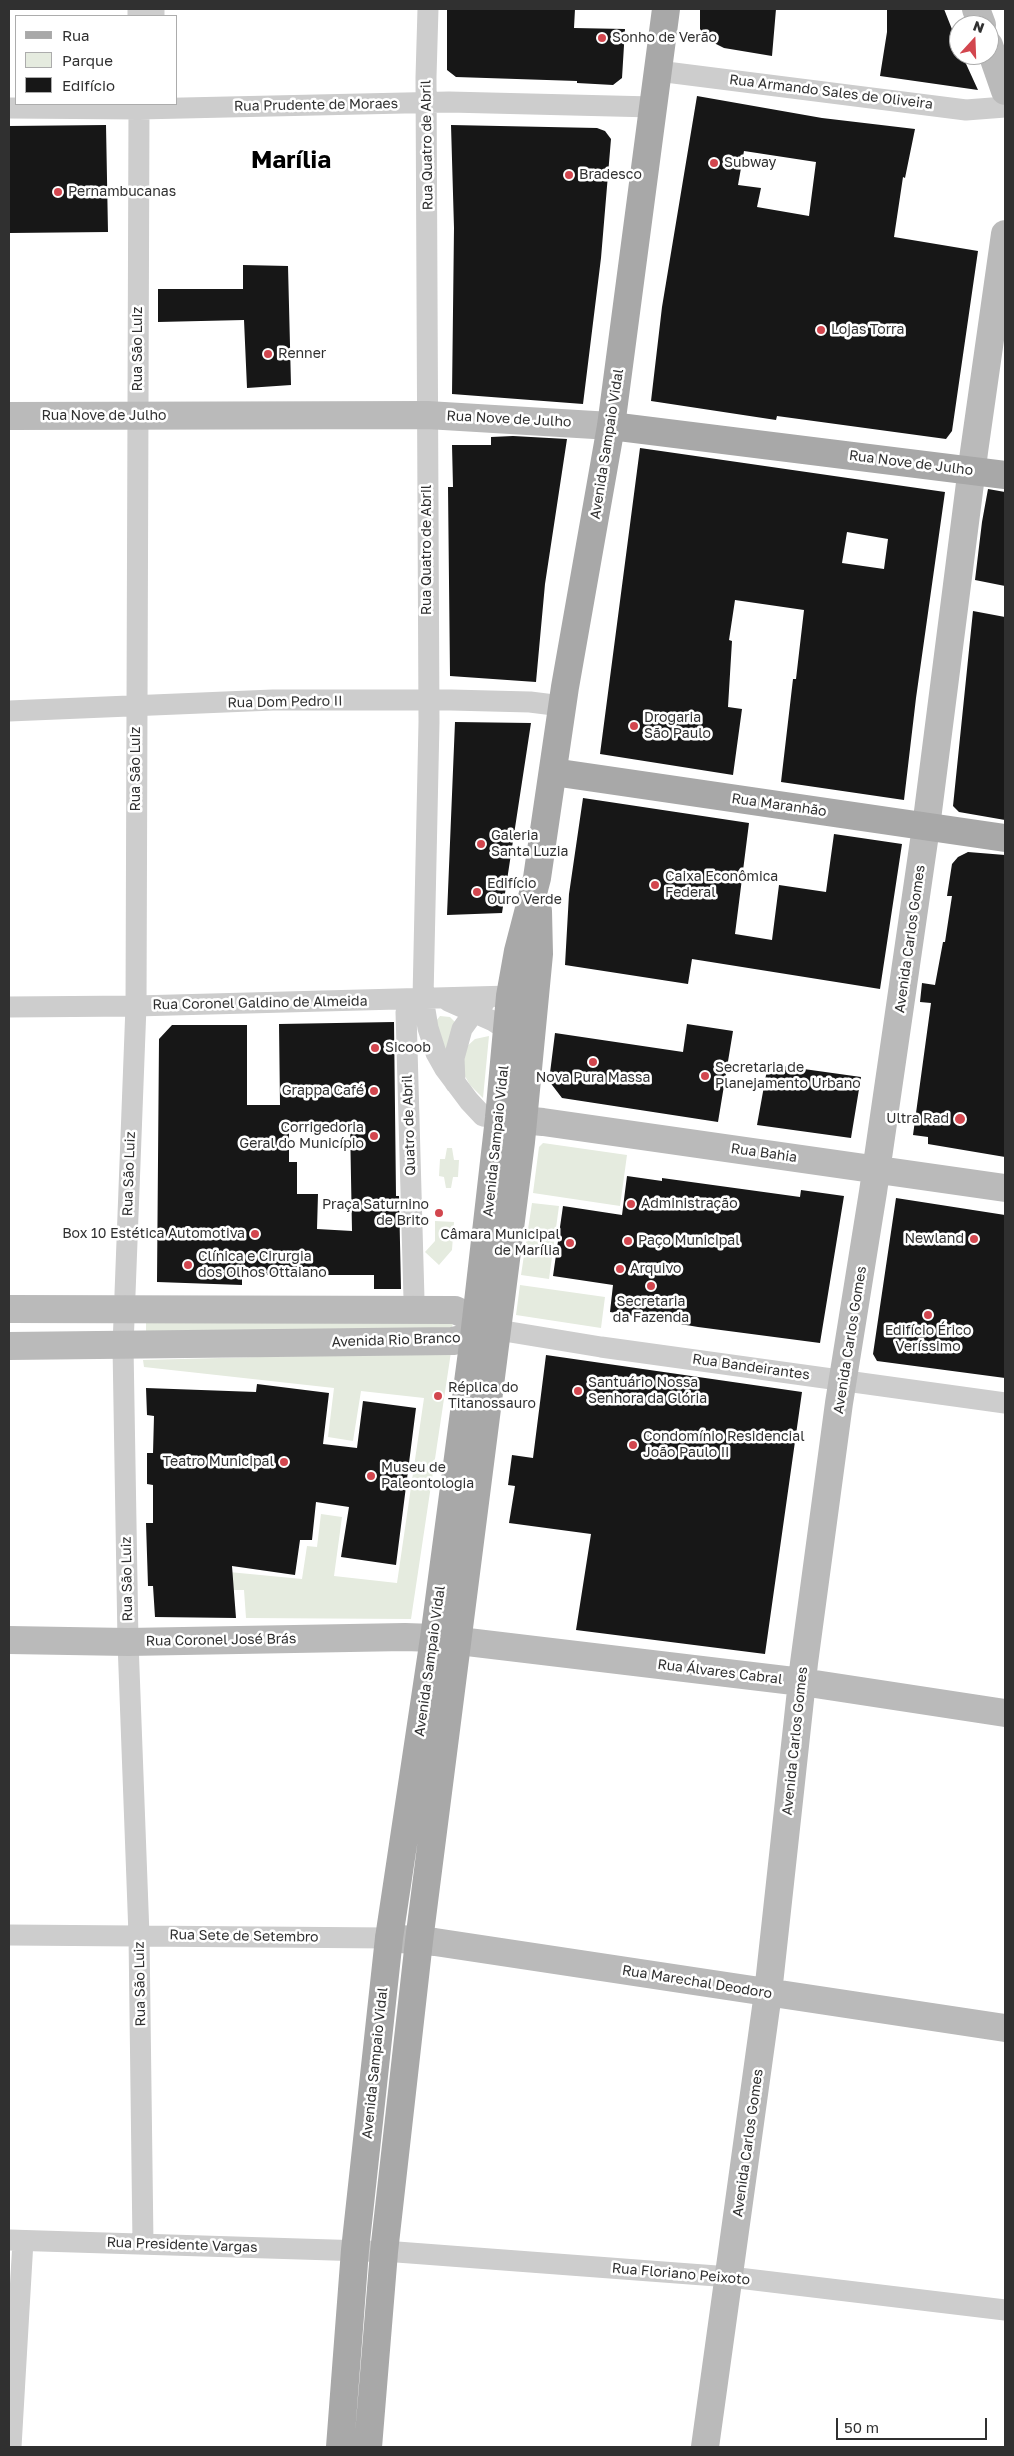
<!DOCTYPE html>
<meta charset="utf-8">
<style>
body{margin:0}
#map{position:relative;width:1014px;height:2456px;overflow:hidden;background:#fff;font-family:"Golos Text",sans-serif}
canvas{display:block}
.frame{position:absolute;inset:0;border:10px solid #303030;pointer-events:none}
.legend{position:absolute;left:15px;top:15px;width:162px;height:90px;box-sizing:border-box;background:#fff;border:1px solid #acacac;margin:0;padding:6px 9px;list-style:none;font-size:15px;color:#303030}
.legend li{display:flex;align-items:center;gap:10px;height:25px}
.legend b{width:25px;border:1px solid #acacac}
.north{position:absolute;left:949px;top:15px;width:50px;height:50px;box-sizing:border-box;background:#fff;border:1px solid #acacac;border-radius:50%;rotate:20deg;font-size:14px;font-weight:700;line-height:20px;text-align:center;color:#303030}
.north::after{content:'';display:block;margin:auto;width:18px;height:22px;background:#d2464e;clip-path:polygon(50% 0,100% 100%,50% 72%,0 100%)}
.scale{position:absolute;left:836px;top:2418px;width:151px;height:22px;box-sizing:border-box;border:2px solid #303030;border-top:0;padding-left:6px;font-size:15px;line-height:18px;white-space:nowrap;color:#303030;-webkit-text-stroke:4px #fff;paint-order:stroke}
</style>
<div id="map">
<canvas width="1014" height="2456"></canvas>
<div class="frame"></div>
<ul class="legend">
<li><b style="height:6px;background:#a8a8a8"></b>Rua</li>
<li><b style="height:14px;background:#e5ebdf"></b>Parque</li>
<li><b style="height:14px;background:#171717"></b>Edifício</li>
</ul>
<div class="north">N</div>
<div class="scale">50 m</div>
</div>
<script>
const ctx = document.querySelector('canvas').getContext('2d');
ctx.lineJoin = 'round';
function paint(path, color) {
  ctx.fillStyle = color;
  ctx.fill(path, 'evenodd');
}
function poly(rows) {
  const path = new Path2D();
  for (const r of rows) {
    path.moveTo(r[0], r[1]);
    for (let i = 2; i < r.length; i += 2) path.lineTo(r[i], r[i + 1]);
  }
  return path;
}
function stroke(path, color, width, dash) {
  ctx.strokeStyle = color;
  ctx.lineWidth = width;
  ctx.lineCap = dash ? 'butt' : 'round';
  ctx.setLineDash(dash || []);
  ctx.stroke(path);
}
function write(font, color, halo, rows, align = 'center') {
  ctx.font = font + ' "Golos Text",sans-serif';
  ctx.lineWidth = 5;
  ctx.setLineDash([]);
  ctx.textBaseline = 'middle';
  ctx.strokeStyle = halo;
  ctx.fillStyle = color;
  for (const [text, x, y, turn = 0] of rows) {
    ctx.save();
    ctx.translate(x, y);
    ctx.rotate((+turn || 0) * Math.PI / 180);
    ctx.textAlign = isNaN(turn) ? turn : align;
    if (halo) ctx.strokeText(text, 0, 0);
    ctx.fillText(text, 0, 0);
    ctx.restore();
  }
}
const green = poly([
 [440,1016,450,1017,456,1023,448,1060,436,1021],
 [489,1036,483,1098,470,1085,462,1071,464,1049,475,1039],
 [543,1143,627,1155,620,1206,533,1193,539,1147],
 [447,1148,452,1148,454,1160,459,1160,458,1177,453,1177,451,1188,446,1188,444,1177,439,1176,440,1159,445,1159],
 [532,1203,559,1206,549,1279,521,1275],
 [435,1221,454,1222,452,1250,439,1265,425,1252,435,1241],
 [520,1285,605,1297,601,1328,516,1315],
 [453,1319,452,1331,146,1332,146,1320],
 [451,1352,411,1619,246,1618,244,1590,230,1590,229,1572,302,1579,307,1546,317,1547,321,1514,342,1517,334,1576,397,1583,424,1398,361,1391,353,1441,328,1437,334,1388,144,1367,143,1360]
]);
const building = poly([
 [447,9,575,9,574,28,625,29,622,78,613,85,577,83,577,81,456,77,447,70],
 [700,9,776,9,772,56,724,48,708,40,700,29],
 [887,9,944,9,959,47,959,55,962,55,978,90,880,76,887,32],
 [697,96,822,118,915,129,905,178,903,177,894,237,978,251,952,431,946,439,777,416,776,420,651,401,662,307],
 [744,151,816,162,809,216,757,207,761,188,738,185],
 [106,125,108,232,10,233,9,126],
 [451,125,597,128,605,131,611,139,601,258,583,404,452,394,454,228],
 [243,265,288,266,291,385,247,388,244,320,158,322,158,289,243,289],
 [513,436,567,439,545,584,536,682,450,676,448,487,453,487,452,445,491,445,491,437],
 [640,448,945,492,916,698,904,800,781,782,793,679,796,679,804,610,735,600,729,640,732,641,728,707,742,709,733,775,600,754],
 [847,532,888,539,884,569,842,563],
 [988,489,1005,492,1005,586,975,580,982,522],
 [973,611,1005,617,1005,820,959,812,953,806],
 [455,722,531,723,502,913,447,915],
 [583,798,749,823,735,934,772,940,779,885,826,892,834,834,902,844,880,989,692,959,688,984,565,965,569,894],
 [968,852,1005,855,1005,1157,928,1144,928,1137,913,1135,931,1003,920,1002,922,983,935,985,943,942,945,942,952,896,947,896,952,864,958,857],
 [394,1022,396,1196,399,1196,401,1289,374,1289,374,1275,242,1275,242,1285,157,1282,159,1039,172,1025,247,1025,247,1105,280,1105,279,1024],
 [350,1124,352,1231,317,1229,318,1194,297,1194,297,1162,289,1162,289,1126],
 [687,1024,733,1031,718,1122,562,1098,549,1081,555,1033,683,1052],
 [768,1064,861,1077,851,1138,757,1125],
 [627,1176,662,1181,662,1178,800,1197,801,1190,844,1196,820,1343,698,1327,610,1312,613,1285,553,1276,563,1206,622,1215],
 [896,1198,1005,1215,1005,1378,877,1361,873,1354],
 [546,1355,802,1392,765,1654,576,1630,591,1534,509,1523,515,1486,508,1485,512,1455,533,1458],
 [257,1384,329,1393,323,1444,357,1448,363,1401,416,1408,396,1565,341,1557,349,1507,316,1502,312,1540,300,1540,295,1575,232,1566,236,1618,155,1617,153,1586,148,1586,146,1523,153,1523,153,1485,147,1484,147,1453,153,1453,154,1416,147,1415,146,1388,256,1392]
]);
const street = poly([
 [138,9,138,16],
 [428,9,426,77,429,722,423,998,428,1028,436,1053,445,1069,469,1101,483,1116,499,1118],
 [154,16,154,9],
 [658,71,966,110,1005,107],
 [139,104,136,1006,123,1346,128,1642,139,1935,143,2244],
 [9,108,139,109,449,102,653,107],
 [9,711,273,700,451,700,530,702,562,706],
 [448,1001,493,1021,507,1030,515,1041],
 [9,1007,136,1006,510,996],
 [406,1012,414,1299],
 [455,1083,454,1058,462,1029,472,1015,484,1003],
 [498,1330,601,1347,1005,1403],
 [9,1935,389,1938],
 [9,2240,397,2252,730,2277,1005,2310],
 [11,2447,23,2241]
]);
const secondary = poly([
 [976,9,982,25],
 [989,45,1005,91],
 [9,416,427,415,611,426],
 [499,1118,543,1122,1005,1188],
 [9,1309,455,1310,496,1329],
 [9,1346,453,1341,496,1331],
 [9,1640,128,1642,405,1637,434,1638,802,1682,1005,1713],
 [389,1938,435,1942,1005,2028],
 [705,2447,768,1993,804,1663,839,1403,873,1192,926,827,974,452,1005,234]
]);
const primary = poly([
 [611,426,1005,475],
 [553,772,1005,838],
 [340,2447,355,2250,389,1938,434,1638,474,1337,499,1118,510,996,518,951,537,878,565,687,611,426,666,9],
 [368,2447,384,2252,419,1941,521,1142,539,954,538,911]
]);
const markers = [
 [602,38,5,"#d2464e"],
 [714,163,5,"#d2464e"],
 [569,175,5,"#d2464e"],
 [58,192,5,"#d2464e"],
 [821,330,5,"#d2464e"],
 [268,354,5,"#d2464e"],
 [634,726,5,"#d2464e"],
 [481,844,5,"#d2464e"],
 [655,885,5,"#d2464e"],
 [477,892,5,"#d2464e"],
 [375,1048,5,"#d2464e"],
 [593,1062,5,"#d2464e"],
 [705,1076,5,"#d2464e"],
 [374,1091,5,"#d2464e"],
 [960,1119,6,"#d2464e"],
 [374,1136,5,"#d2464e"],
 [631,1204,5,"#d2464e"],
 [439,1213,5,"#d2464e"],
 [255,1234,5,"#d2464e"],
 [974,1239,5,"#d2464e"],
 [628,1241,5,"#d2464e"],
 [570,1243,5,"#d2464e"],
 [188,1265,5,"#d2464e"],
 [620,1269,5,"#d2464e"],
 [651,1286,5,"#d2464e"],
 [928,1315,5,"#d2464e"],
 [578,1391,5,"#d2464e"],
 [438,1396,5,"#d2464e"],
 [633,1445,5,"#d2464e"],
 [284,1462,5,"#d2464e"],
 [371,1476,5,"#d2464e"]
];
const poiNames = [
 ["Sonho de Verão",612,38],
 ["Subway",724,163],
 ["Bradesco",579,175],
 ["Pernambucanas",68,192],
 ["Lojas Torra",831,330],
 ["Renner",278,354],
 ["Drogaria",644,718],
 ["São Paulo",644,734],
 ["Galeria",491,836],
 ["Santa Luzia",491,852],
 ["Caixa Econômica",665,877],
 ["Federal",665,893],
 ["Edifício",487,884],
 ["Ouro Verde",487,900],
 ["Sicoob",385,1048],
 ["Secretaria de",715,1068],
 ["Planejamento Urbano",715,1084],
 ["Nova Pura Massa",593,1078,"center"],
 ["Grappa Café",364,1091,"right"],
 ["Ultra Rad",949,1119,"right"],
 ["Corrigedoria",364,1128,"right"],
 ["Geral do Município",364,1144,"right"],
 ["Administração",641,1204],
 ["Praça Saturnino",429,1205,"right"],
 ["de Brito",429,1221,"right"],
 ["Box 10 Estética Automotiva",245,1234,"right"],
 ["Câmara Municipal",560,1235,"right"],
 ["de Marília",560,1251,"right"],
 ["Newland",964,1239,"right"],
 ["Paço Municipal",638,1241],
 ["Clínica e Cirurgia",198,1257],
 ["dos Olhos Ottaiano",198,1273],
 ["Arquivo",630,1269],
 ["Secretaria",651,1302,"center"],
 ["da Fazenda",651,1318,"center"],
 ["Edifício Érico",928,1331,"center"],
 ["Veríssimo",928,1347,"center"],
 ["Santuário Nossa",588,1383],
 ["Senhora da Glória",588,1399],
 ["Réplica do",448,1388],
 ["Titanossauro",448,1404],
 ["Condomínio Residencial",643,1437],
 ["João Paulo II",643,1453],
 ["Teatro Municipal",274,1462,"right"],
 ["Museu de",381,1468],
 ["Paleontologia",381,1484]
];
const streetNames = [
 ["Rua Armando Sales de Oliveira",831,92,7],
 ["Rua Prudente de Moraes",316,105,-1],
 ["Rua Quatro de Abril",427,145,-91],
 ["Rua São Luiz",138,349,-90],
 ["Rua Nove de Julho",104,416],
 ["Rua Nove de Julho",509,419,3],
 ["Avenida Sampaio Vidal",607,444,-81],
 ["Rua Nove de Julho",911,463,7],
 ["Rua Quatro de Abril",427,550,-90],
 ["Rua Dom Pedro II",285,702,-1],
 ["Rua São Luiz",136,769,-90],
 ["Rua Maranhão",779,805,8],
 ["Avenida Carlos Gomes",910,939,-82],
 ["Rua Coronel Galdino de Almeida",260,1003,-1],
 ["Quatro de Abril",409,1125,-92],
 ["Avenida Sampaio Vidal",496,1141,-84],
 ["Rua Bahia",764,1153,8],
 ["Rua São Luiz",129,1174,-88],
 ["Avenida Rio Branco",396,1340,-2],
 ["Avenida Carlos Gomes",850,1340,-81],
 ["Rua Bandeirantes",751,1367,8],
 ["Rua São Luiz",127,1579,-91],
 ["Rua Coronel José Brás",221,1640,-1],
 ["Avenida Sampaio Vidal",430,1661,-82],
 ["Rua Álvares Cabral",720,1672,7],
 ["Avenida Carlos Gomes",795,1741,-84],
 ["Rua Sete de Setembro",244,1936,1],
 ["Rua Marechal Deodoro",697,1982,9],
 ["Rua São Luiz",140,1984,-91],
 ["Avenida Sampaio Vidal",375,2063,-84],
 ["Avenida Carlos Gomes",748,2143,-82],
 ["Rua Presidente Vargas",182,2245,2],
 ["Rua Floriano Peixoto",681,2274,5]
];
const townNames = [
 ["Marília",291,160]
];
paint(green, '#e5ebdf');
paint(building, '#171717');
stroke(street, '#cdcdcd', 21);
stroke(secondary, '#bababa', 28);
stroke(primary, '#a8a8a8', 28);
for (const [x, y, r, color] of markers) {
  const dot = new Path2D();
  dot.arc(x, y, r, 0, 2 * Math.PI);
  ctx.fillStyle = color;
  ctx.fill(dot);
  stroke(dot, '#fff', 2);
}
write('14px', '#303030', '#fff', poiNames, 'left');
write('14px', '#303030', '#fff', streetNames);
write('bold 24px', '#000', '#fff', townNames);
</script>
